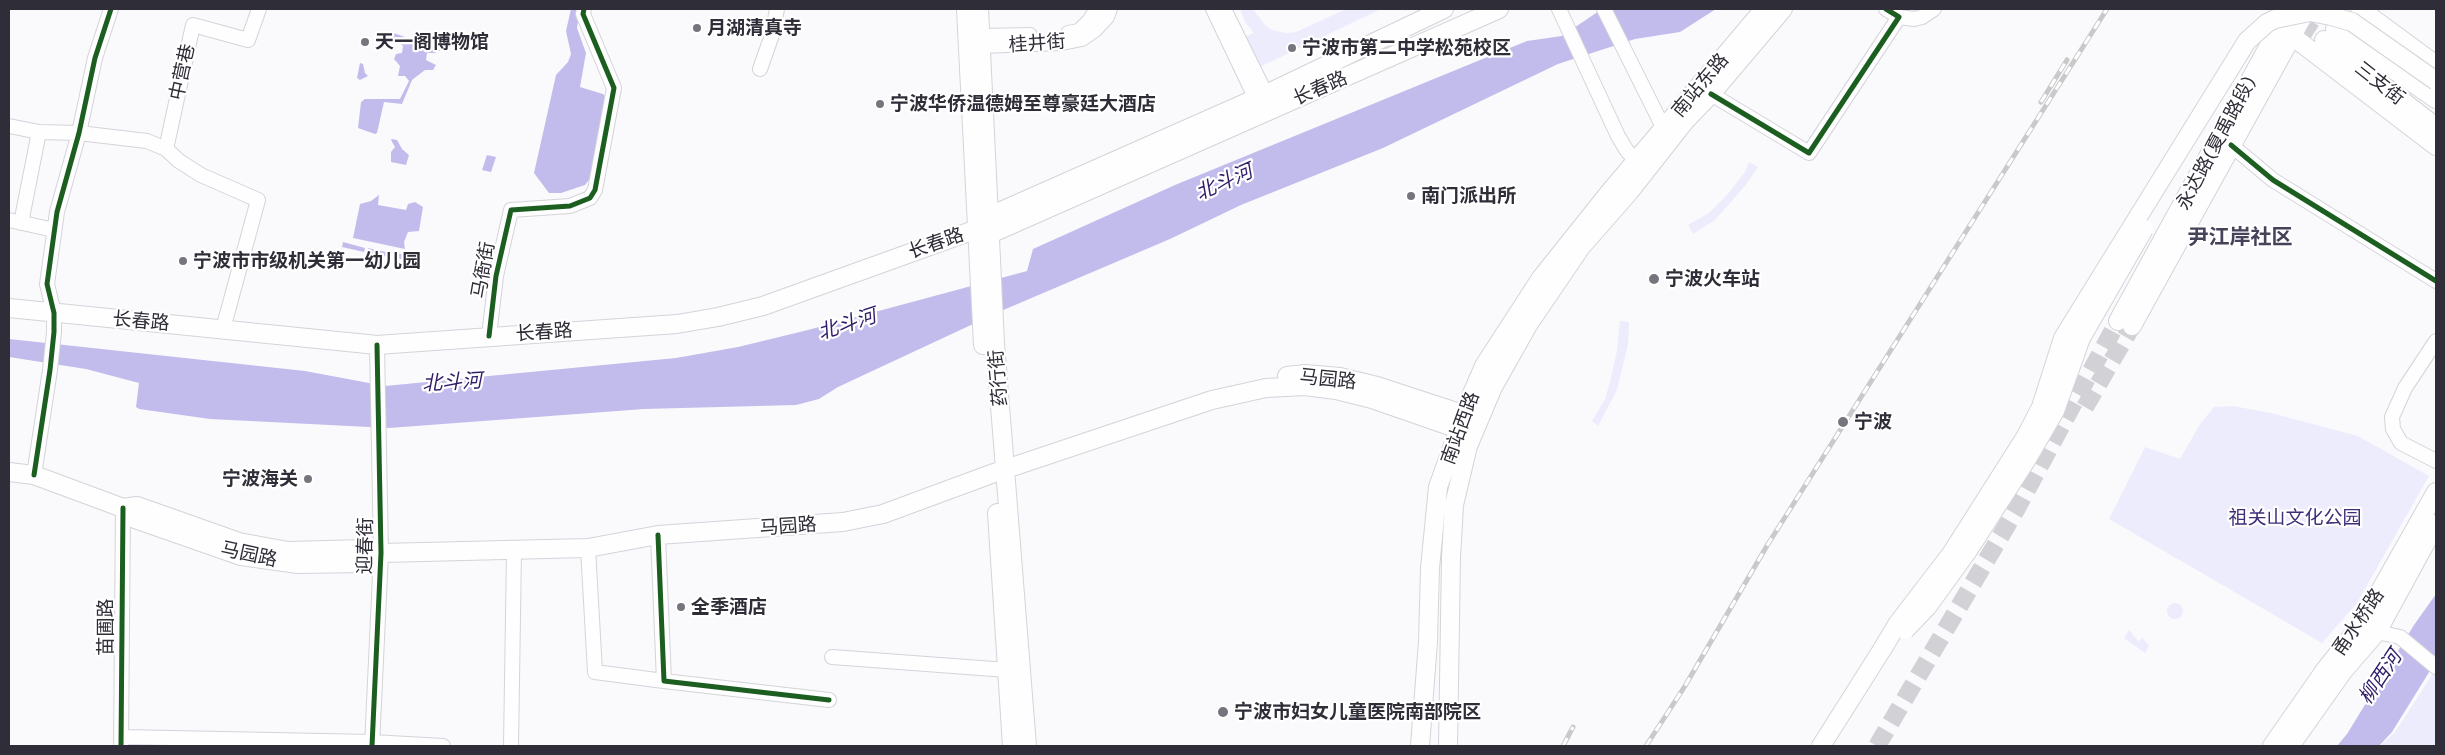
<!DOCTYPE html>
<meta charset="utf-8">
<style>
body{margin:0}
#map{position:relative;width:2445px;height:755px;overflow:hidden;background:#fafafd;font-family:Commissioner,sans-serif}
canvas{display:block}
.frame{position:absolute;inset:0;border:10px solid #2f2e38;pointer-events:none}
</style>
<div id="map">
<canvas width="2445" height="755"></canvas>
<div class="frame"></div>
</div>
<script>
const ctx = document.querySelector('canvas').getContext('2d');
ctx.lineJoin = 'round';
function paint(path, color) {
  ctx.fillStyle = color;
  ctx.fill(path, 'evenodd');
}
function poly(rows) {
  const path = new Path2D();
  for (const r of rows) {
    if (r.length === 3) {
      path.moveTo(r[0] + r[2], r[1]);
      path.arc(r[0], r[1], r[2], 0, 2 * Math.PI);
      continue;
    }
    path.moveTo(r[0], r[1]);
    for (let i = 2; i < r.length; i += 2) path.lineTo(r[i], r[i + 1]);
  }
  return path;
}
function stroke(path, color, width, dash) {
  ctx.strokeStyle = color;
  ctx.lineWidth = width;
  ctx.lineCap = dash ? 'butt' : 'round';
  ctx.setLineDash(dash || []);
  ctx.stroke(path);
}
function write(font, color, halo, rows, align = 'center') {
  ctx.font = font + ' Commissioner,"Noto Sans SC",sans-serif';
  ctx.lineWidth = 4.5;
  ctx.setLineDash([]);
  ctx.textBaseline = 'middle';
  ctx.strokeStyle = halo;
  ctx.fillStyle = color;
  for (const [text, x, y, turn = 0] of rows) {
    ctx.save();
    ctx.translate(x, y);
    ctx.rotate((+turn || 0) * Math.PI / 180);
    ctx.textAlign = isNaN(turn) ? turn : align;
    if (halo) ctx.strokeText(text, 0, 0);
    ctx.fillText(text, 0, 0);
    ctx.restore();
  }
}
const green = poly([
 [1240,9,1253,9,1266,26,1272,30,1285,33,1296,32,1346,9,1381,9,1260,67,1244,37,1254,33,1245,22],
 [1749,162,1758,167,1745,186,1715,220,1693,234,1688,225,1709,213,1727,195,1745,172],
 [1620,321,1629,322,1628,344,1617,390,1598,426,1592,421,1605,399,1610,382,1617,351],
 [2233,406,2271,413,2358,436,2429,476,2357,603,2322,643,2109,519,2145,447,2180,459,2200,424,2214,407],
 [2175,611,8],
 [2129,630,2139,642,2142,637,2149,646,2145,653,2124,638],
 [2434,672,2436,674,2436,746,2380,746,2395,732]
]);
const water = poly([
 [571,9,580,9,577,28,586,53,580,87,603,94,607,98,592,176,585,185,561,193,549,193,534,173,556,75,568,62,571,54,566,31],
 [1602,9,1716,9,1680,32,1635,39,1558,64,1383,148,1241,205,1170,239,1001,311,838,387,819,399,796,405,644,409,389,428,210,419,139,409,136,407,139,383,86,369,9,357,9,339,305,371,385,386,676,358,738,347,808,330,1027,271,1033,249,1175,185,1485,58,1527,41,1562,36],
 [385,32,391,32,441,50,435,53,427,53,426,60,436,65,433,70,425,70,412,80,402,104,384,102,377,133,375,134,358,128,361,102,365,99,400,99,409,81,405,76,398,76,400,66,394,59,396,54,402,53,403,46,396,40,386,43],
 [360,63,363,64,365,73,368,76,360,80,357,78],
 [392,139,397,140,402,149,409,155,406,165,391,162,391,152,395,147,391,140],
 [487,155,496,157,491,172,482,170],
 [379,195,378,205,406,210,408,204,415,202,423,207,419,231,408,232,404,242,405,249,353,238,360,204,371,201],
 [343,242,365,248,364,252,342,247],
 [368,248,390,253,389,257,367,252],
 [397,253,417,258,416,262,396,258],
 [2436,594,2436,661,2392,732,2379,746,2337,746,2347,734,2414,625]
]);
const majorTunnel = poly([
 [2276,9,2324,40],
 [2085,407,2132,326],
 [1877,746,2016,510,2118,321]
]);
const minor = poly([
 [1213,9,1256,99],
 [1224,9,1266,94],
 [1559,9,1618,136,1627,151,1642,166],
 [1604,9,1667,135],
 [1899,17,1914,19,1922,17,1934,9],
 [1068,33,1079,31,1090,20,1096,9],
 [980,36,1030,35],
 [980,46,1062,43,1082,39,1095,30,1107,17,1110,9],
 [760,69,772,35,777,9],
 [1711,94,1809,153,1899,17,1886,9],
 [9,126,39,132,79,133,147,141,166,149,179,161,201,175,258,200,223,329],
 [2231,145,2273,180,2436,281],
 [166,149,193,25,248,40,259,9],
 [9,220,54,230],
 [21,223,39,132],
 [489,336,496,276,511,210,570,206,590,198,595,190,614,88,583,14,584,9],
 [2436,341,2405,388,2392,417,2393,429,2401,443,2436,461],
 [34,475,50,370,54,332,54,313,47,284,57,212,79,133,95,58,111,9],
 [658,535,664,681,829,700],
 [588,548,595,672,664,681],
 [2377,632,2400,637,2436,667],
 [832,657,1007,670],
 [122,737,372,742,443,746],
 [121,746,123,508],
 [372,746,381,553,377,345],
 [511,746,514,551]
]);
const major = poly([
 [966,9,983,345],
 [979,9,995,343,1027,746],
 [2360,9,2436,65],
 [2287,25,2292,36,2436,146],
 [2335,29,2436,99],
 [2324,40,2436,127],
 [982,231,990,234,1499,9],
 [9,308,377,345,677,324,718,317,763,306,977,229,990,216,1266,94,1444,9],
 [2118,321,2289,9],
 [2132,326,2307,9],
 [1287,376,1305,374,1340,377,1377,386,1475,418],
 [9,472,34,475,123,508,135,519,241,556,298,564,367,563,381,553],
 [123,508,137,506,239,542,288,551,364,549,381,553,588,548,658,535,843,522,883,514,994,473,1179,411,1212,400,1266,388,1305,386,1336,390,1372,399,1473,434],
 [997,513,1012,746],
 [1420,746,1428,642,1430,568,1438,487,1468,403,1484,366,1541,278,1608,194,1764,9],
 [1448,746,1451,557,1454,505,1468,446,1493,387,1528,325,1581,247,1630,191,1685,121,1711,94,1783,9],
 [1821,746,1883,648],
 [2272,746,2325,670,2362,623,2436,492],
 [2290,746,2344,670,2377,632,2436,524]
]);
const rail = poly([
 [2041,102,2067,60],
 [1563,746,1573,727],
 [1646,746,1685,686,1768,544,2107,9]
]);
const majorBridge = poly([
 [1905,630,1928,606,1967,552,2027,459,2055,411,2081,338,2144,229],
 [1883,648,1898,623,1951,554,2026,436,2041,407,2063,338,2247,41,2267,23,2275,19,2310,12,2331,16,2352,22,2436,81]
]);
const cycleway = poly([
 [1711,94,1809,153,1899,17,1886,9],
 [2231,145,2273,180,2436,281],
 [489,336,496,276,511,210,570,206,590,198,595,190,614,88,583,14,584,9],
 [34,475,50,370,54,332,54,313,47,284,57,212,79,133,95,58,111,9],
 [658,535,664,681,829,700],
 [121,746,123,508],
 [372,746,381,553,377,345]
]);
const markers = [
 [697,28,5,"#76757d"],
 [365,42,5,"#76757d"],
 [1292,48,5,"#76757d"],
 [880,104,5,"#76757d"],
 [1411,196,5,"#76757d"],
 [183,261,5,"#76757d"],
 [1654,279,6,"#76757d"],
 [1843,422,6,"#76757d"],
 [308,479,5,"#76757d"],
 [681,607,5,"#76757d"],
 [1223,712,6,"#76757d"]
];
const poiNames = [
 ["月湖清真寺",707,28],
 ["天一阁博物馆",375,42],
 ["宁波市第二中学松苑校区",1302,48],
 ["宁波华侨温德姆至尊豪廷大酒店",890,104],
 ["南门派出所",1421,196],
 ["宁波市市级机关第一幼儿园",193,261],
 ["宁波火车站",1665,279],
 ["宁波",1854,422],
 ["宁波海关",298,479,"right"],
 ["全季酒店",691,607],
 ["宁波市妇女儿童医院南部院区",1234,712]
];
const streetNames = [
 ["桂井街",1037,43,-4],
 ["中营巷",182,72,-78],
 ["三支街",2380,83,38],
 ["南站东路",1700,85,-50],
 ["长春路",1320,88,-24],
 ["永达路(夏禹路段)",2216,143,-62],
 ["长春路",936,243,-19],
 ["马衙街",483,270,-80],
 ["长春路",141,321,5],
 ["长春路",544,332,-4],
 ["药行街",998,378,-95],
 ["马园路",1328,379,6],
 ["南站西路",1460,428,-70],
 ["马园路",788,526,-4],
 ["迎春街",365,546,-89],
 ["马园路",249,554,12],
 ["甬水桥路",2358,622,-56],
 ["苗圃路",106,627,-90]
];
const parkNames = [
 ["祖关山文化公园",2295,518]
];
const waterNames = [
 ["北斗河",1224,182,-24],
 ["北斗河",847,324,-18],
 ["北斗河",452,382,-3],
 ["柳西河",2380,677,-56]
];
const quarterNames = [
 ["尹江岸社区",2240,237]
];
paint(green, '#edecfc');
paint(water, '#c1bcec');
stroke(majorTunnel, '#d1d1d6', 18, [18, 9]);
stroke(minor, '#d4d3d9', 16);
stroke(major, '#d4d3d9', 20);
stroke(minor, '#fefeff', 14);
stroke(major, '#fefeff', 18);
stroke(rail, '#c9c9ca', 5);
stroke(rail, '#fff', 3, [9]);
stroke(majorBridge, '#d4d3d9', 20, []);
stroke(majorBridge, '#fefeff', 18);
stroke(cycleway, '#1b5e20', 5);
for (const [x, y, r, color] of markers) {
  const dot = new Path2D();
  dot.arc(x, y, r, 0, 2 * Math.PI);
  ctx.fillStyle = color;
  ctx.fill(dot);
  stroke(dot, '#fff', 2);
}
write('bold 19px', '#2f2e38', '#fff', poiNames, 'left');
write('19px', '#2f2e38', '#fff', streetNames);
write('19px', '#3f2d7a', '#fff', parkNames);
write('italic 20px', '#311c69', '#fff', waterNames);
write('bold 21px', '#454359', '#fff', quarterNames);
</script>
